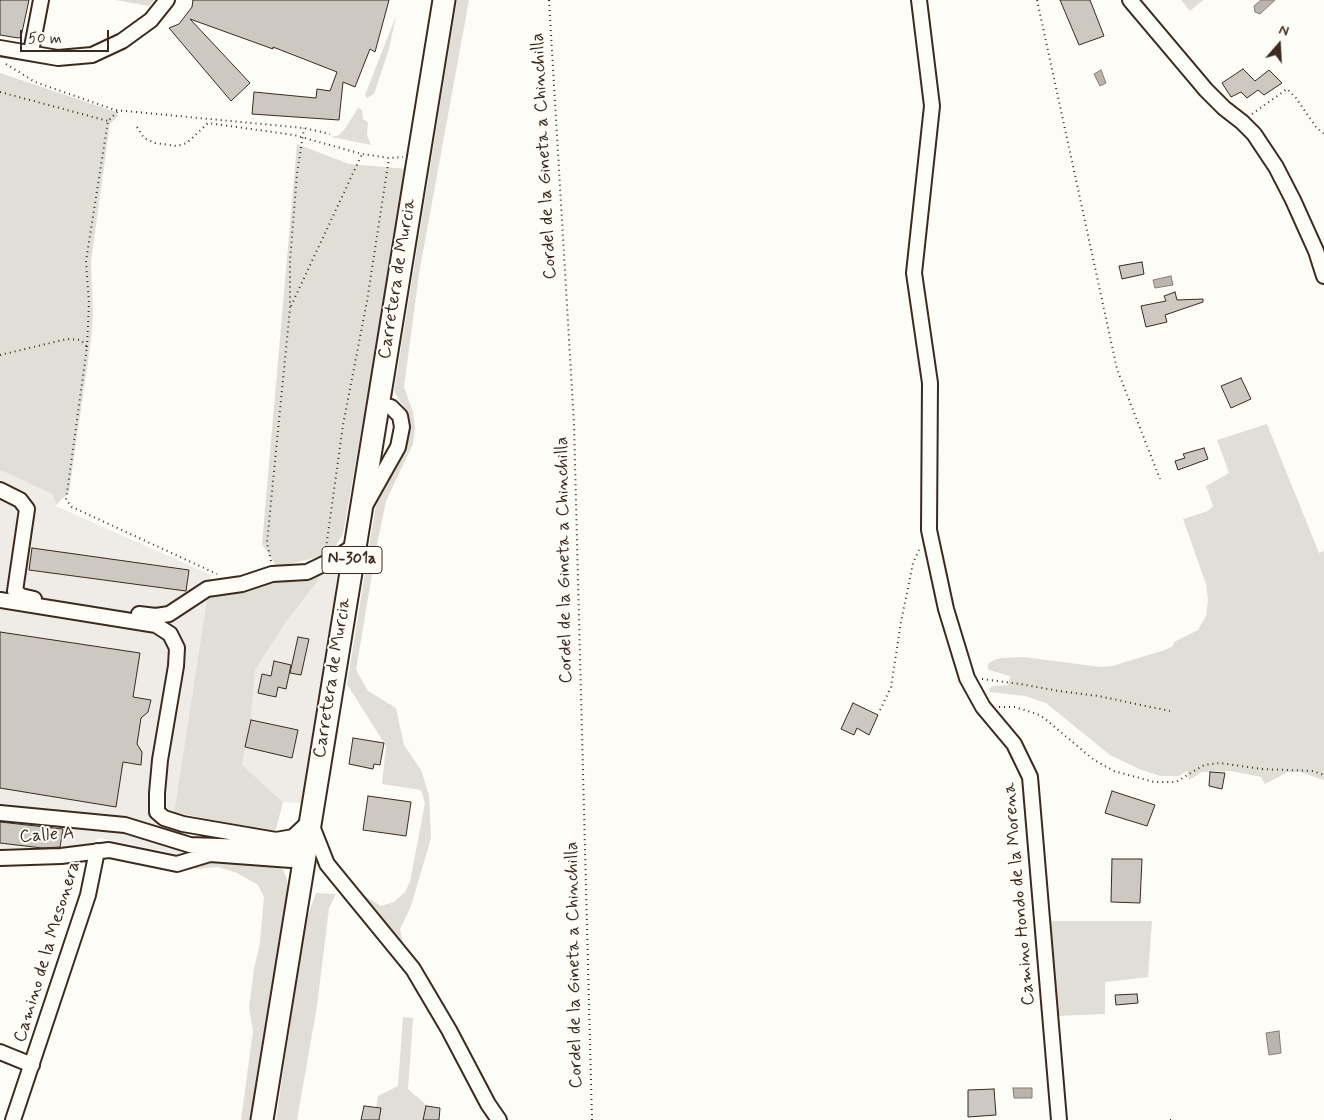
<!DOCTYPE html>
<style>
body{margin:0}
#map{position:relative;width:1324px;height:1120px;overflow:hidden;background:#fdfcf7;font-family:Mynerve,sans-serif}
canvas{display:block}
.north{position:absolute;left:1254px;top:20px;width:50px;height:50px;-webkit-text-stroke:4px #fdfcf7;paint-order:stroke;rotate:19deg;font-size:14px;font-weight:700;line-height:20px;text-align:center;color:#3b2a1e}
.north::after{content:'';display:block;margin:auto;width:18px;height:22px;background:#3b2a1e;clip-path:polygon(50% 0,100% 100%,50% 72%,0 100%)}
.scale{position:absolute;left:20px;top:30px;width:89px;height:22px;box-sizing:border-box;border:2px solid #3b2a1e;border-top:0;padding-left:6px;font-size:15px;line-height:18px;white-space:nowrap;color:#3b2a1e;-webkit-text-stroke:4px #fdfcf7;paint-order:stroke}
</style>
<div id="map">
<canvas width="1324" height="1120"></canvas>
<div class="north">N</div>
<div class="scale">50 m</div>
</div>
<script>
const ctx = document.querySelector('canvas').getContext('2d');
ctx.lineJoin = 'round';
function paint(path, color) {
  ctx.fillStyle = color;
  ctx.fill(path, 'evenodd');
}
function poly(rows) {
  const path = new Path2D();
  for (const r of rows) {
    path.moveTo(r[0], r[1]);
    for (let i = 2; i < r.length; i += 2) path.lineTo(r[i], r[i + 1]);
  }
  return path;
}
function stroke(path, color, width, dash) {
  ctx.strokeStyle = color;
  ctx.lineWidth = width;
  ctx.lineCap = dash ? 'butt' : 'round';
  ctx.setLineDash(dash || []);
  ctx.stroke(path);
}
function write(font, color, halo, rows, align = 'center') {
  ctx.font = font + ' Mynerve,sans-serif';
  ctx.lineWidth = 4;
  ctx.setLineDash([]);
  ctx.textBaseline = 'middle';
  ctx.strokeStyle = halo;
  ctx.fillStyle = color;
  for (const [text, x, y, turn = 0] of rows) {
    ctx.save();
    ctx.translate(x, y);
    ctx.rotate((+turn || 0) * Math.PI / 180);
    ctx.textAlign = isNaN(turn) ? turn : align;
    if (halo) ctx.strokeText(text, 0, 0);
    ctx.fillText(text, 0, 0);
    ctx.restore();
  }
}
const built = poly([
 [0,470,52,494,56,506,211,575,174,812,192,816,187,850,182,849,181,855,99,838,88,847,76,849,43,850,9,848,0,849],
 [339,566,302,803,283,802,242,766,255,670,286,622,327,569]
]);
const green = poly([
 [115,0,154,0,149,6],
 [457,0,469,0,419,274,404,387,413,412,415,428,413,444,386,501,376,550,356,670,368,691,396,708,404,745,421,770,429,795,431,838,411,906,400,929,403,944,386,929,366,906,360,893,381,906,394,902,405,892,410,882,425,803,421,790,382,784,386,746,347,684,376,504,409,425,403,406,394,391],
 [1181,0,1203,0,1190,11],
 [396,16,389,49,374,94,367,98,365,95],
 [0,73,116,112,118,116,110,124,91,261,93,315,91,340,69,492,56,505,52,494,0,470],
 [358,108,362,110,363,119,368,122,367,135,371,145,331,137,339,135,344,130],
 [297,144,349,164,408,169,343,534,331,554,277,567,262,544],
 [1267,424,1319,553,1324,551,1324,780,1300,772,1288,772,1265,784,1261,777,1231,771,1202,772,1189,780,1187,771,1179,776,1160,776,1139,769,1110,755,1046,703,1025,696,990,692,989,689,992,686,1008,685,1010,676,989,670,988,667,988,664,994,660,1001,658,1024,657,1101,667,1112,666,1165,650,1173,646,1174,642,1198,630,1206,616,1208,600,1206,584,1183,519,1208,511,1213,506,1206,486,1229,473,1217,440],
 [327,569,286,622,255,670,251,717,242,765,283,802,275,833,174,812,208,593],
 [217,857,277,865,284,871,287,880,288,893,253,1120,241,1120,253,1031,249,1008,254,969,260,943,264,897,258,885,237,873,218,867,175,871],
 [316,893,336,894,329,908,317,1006,297,1120,276,1120,305,923],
 [1048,921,1152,921,1148,977,1105,982,1105,1014,1057,1016],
 [403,1017,413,1018,408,1089,424,1103,426,1106,423,1120,379,1120,376,1108,378,1096,398,1086]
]);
const water = poly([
 [1261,0,1275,0,1260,14,1255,12,1254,6,1261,0],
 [1101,70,1106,83,1100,86,1094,74,1101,70],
 [1171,276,1173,285,1155,288,1153,280,1171,276],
 [1279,1031,1281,1053,1269,1055,1266,1033,1279,1031],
 [1013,1088,1032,1088,1032,1098,1014,1098,1013,1088]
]);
const building = poly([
 [0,0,29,0,21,37,18,38,0,35,0,0],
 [193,0,389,0,375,52,370,49,355,87,343,82,339,120,252,114,254,92,316,98,317,89,330,91,337,72,273,47,273,49,190,19,250,83,231,101,169,28,179,24,192,7,193,0],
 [1060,0,1090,0,1104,36,1079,45,1060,0],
 [1243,69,1255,81,1269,70,1282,83,1264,95,1258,90,1247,98,1241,92,1231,97,1222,83,1243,69],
 [1142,262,1144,274,1122,279,1119,266,1142,262],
 [1175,292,1177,300,1203,299,1203,302,1165,315,1167,322,1146,327,1141,306,1166,301,1164,296,1175,292],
 [1241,378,1251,399,1231,408,1221,386,1241,378],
 [1204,448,1208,459,1178,470,1175,461,1185,458,1183,454,1204,448],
 [32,548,189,570,186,591,29,570,32,548],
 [0,632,140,653,133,697,151,700,148,712,141,718,137,744,142,752,141,765,123,762,116,807,0,788,0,632],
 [298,637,309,639,301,675,290,673,298,637],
 [274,661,291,665,286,689,278,687,276,697,258,693,262,674,271,676,274,661],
 [853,703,878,715,869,735,857,728,854,735,841,729,853,703],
 [251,720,298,730,292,758,245,747,251,720],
 [353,738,384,743,380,765,374,764,373,769,349,764,353,738],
 [1210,772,1225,773,1222,789,1209,786,1210,772],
 [1112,791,1155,805,1147,826,1105,813,1112,791],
 [368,796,411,802,406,836,363,830,368,796],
 [0,822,63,829,60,847,42,848,0,843,0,822],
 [1112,859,1142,859,1140,903,1111,902,1112,859],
 [1137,994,1138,1003,1116,1005,1115,995,1137,994],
 [994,1089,996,1115,968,1117,968,1090,994,1089],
 [364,1106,381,1108,379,1120,361,1120,364,1106],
 [426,1106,440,1108,439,1120,423,1120,426,1106]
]);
const path = poly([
 [549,0,574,424,592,1120],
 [1037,0,1117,369,1160,479],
 [6,64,35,82,115,110,304,128,330,134],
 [0,92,108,121],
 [1252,114,1287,89,1296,98,1316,127,1324,134],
 [137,127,144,138,155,143,177,146,187,143,208,123,294,135,362,154,389,158,403,157],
 [291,306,362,154],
 [87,347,89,303,86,261,108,121,118,111],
 [0,355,67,339,81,340,87,347,66,500,72,507,217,574],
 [326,548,343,425,367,301,389,158],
 [271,561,267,543,290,308,290,261,297,174,304,128],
 [982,679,1020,684,1059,691,1098,696,1170,711],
 [999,707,1015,707,1037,714,1044,718,1094,760,1114,771,1154,782,1176,782,1204,765,1220,763,1262,769,1313,771,1324,775],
 [880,710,891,687,901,622,913,563,919,550],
 [1170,1120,1172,1120]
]);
const minor = poly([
 [919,0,932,106,914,273,930,383,929,530,946,609,967,678,983,707,1014,744,1030,777,1059,1120],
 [1130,0,1206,90,1224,108,1242,122,1254,134,1276,167,1293,200,1316,251,1324,276],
 [0,48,58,58,92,55,122,41,151,20,167,0],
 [31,52,41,0],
 [0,490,20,500,27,509,15,591,21,596,34,599],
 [366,504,398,447,402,427,400,416,391,407,377,404],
 [0,600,156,625,170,634,177,648,176,666,160,760,157,793,157,812,164,818,183,824,276,840,293,837,310,821,327,864,413,969,449,1030,488,1104,499,1120],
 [139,614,156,616,169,614,207,589,242,584,272,574,307,572,336,558,354,546],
 [0,813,125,825,190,845,305,849],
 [0,858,61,856,109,850,177,864,210,854,291,860,305,851],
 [0,1052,32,1065],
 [13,1120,88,895,97,851]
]);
const highway = poly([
 [262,1120,444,0]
]);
const shields = [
 [352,560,60]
];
const shieldNames = [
 ["N-301a",352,560]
];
const streetNames = [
 ["Cordel de la Gineta a Chinchilla",545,156,-93],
 ["Carretera de Murcia",398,279,-81],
 ["Cordel de la Gineta a Chinchilla",565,560,-91],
 ["Carretera de Murcia",333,678,-81],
 ["Calle A",47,836,-4],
 ["Camino Hondo de la Morena",1020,894,-95],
 ["Camino de la Mesonera",48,952,-73],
 ["Cordel de la Gineta a Chinchilla",575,965,-91]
];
paint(built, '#efece7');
paint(green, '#e1ded7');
paint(water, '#bbb4ad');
stroke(water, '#887d74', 1);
paint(building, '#cdc8c2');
stroke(building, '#3b2a1e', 1);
stroke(minor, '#3b2a1e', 18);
stroke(highway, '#3b2a1e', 25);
stroke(path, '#3b2a1e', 2, [1, 4]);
stroke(minor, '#fdfcf7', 14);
stroke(highway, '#fdfcf7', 21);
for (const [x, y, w] of shields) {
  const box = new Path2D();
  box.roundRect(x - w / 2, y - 13.5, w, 27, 4);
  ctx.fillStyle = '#fdfcf7';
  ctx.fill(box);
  stroke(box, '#3b2a1e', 1);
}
write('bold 16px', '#3b2a1e', null, shieldNames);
write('18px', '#3b2a1e', '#fdfcf7', streetNames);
</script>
